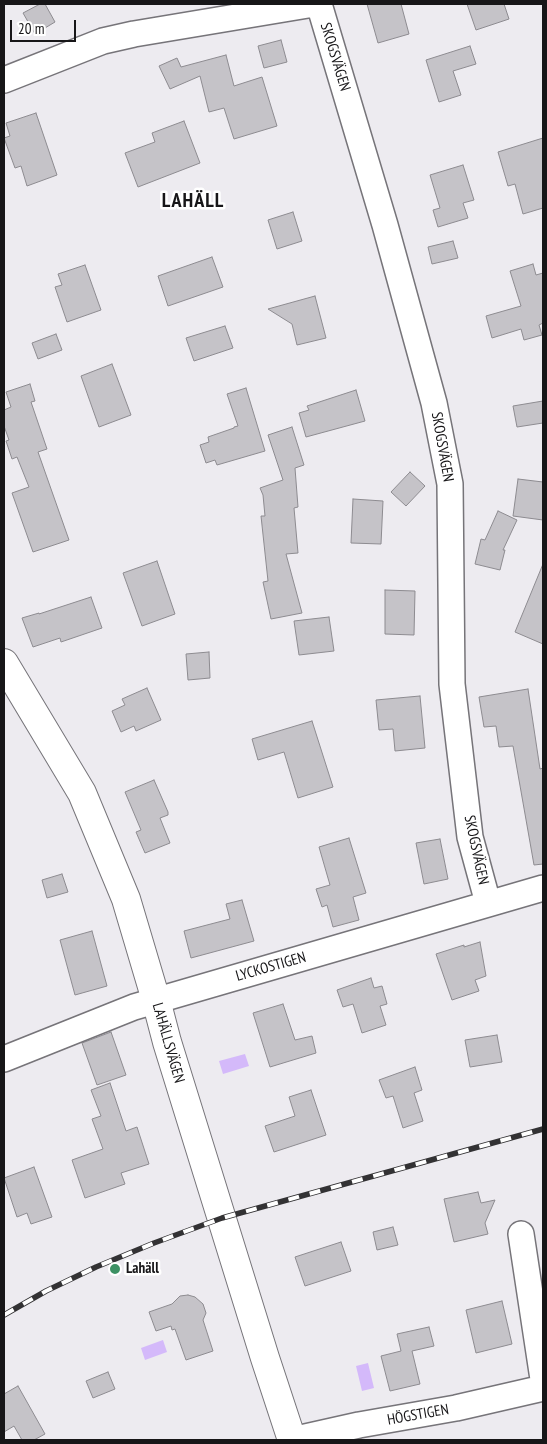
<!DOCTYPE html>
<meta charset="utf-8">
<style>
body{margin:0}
#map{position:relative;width:547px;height:1444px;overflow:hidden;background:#edebf0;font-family:"PT Sans Narrow",sans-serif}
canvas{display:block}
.frame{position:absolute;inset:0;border:5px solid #171618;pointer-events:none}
.scale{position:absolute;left:10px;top:20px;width:66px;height:22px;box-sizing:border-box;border:2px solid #171618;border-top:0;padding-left:6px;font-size:15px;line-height:18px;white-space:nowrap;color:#171618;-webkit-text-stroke:4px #fff;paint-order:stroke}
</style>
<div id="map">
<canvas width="547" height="1444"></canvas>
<div class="frame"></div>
<div class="scale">20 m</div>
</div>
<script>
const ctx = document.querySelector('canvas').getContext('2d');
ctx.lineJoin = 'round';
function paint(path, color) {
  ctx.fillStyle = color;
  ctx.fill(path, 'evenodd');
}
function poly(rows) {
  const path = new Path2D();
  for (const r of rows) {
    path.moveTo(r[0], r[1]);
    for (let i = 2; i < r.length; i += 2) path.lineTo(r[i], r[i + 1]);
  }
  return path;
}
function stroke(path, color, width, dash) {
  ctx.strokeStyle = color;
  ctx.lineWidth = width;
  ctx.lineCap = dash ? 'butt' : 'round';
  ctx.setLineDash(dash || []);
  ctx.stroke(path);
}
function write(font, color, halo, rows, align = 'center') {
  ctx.font = font + ' "PT Sans Narrow",sans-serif';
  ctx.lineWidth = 5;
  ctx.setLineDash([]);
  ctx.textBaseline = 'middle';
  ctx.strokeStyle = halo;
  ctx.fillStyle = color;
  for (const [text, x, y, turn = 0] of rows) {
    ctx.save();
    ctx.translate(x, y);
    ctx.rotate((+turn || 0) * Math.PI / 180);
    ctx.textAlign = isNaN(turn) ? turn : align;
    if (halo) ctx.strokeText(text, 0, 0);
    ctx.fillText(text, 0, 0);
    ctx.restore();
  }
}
const water = poly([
 [245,1054,249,1066,223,1074,219,1061],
 [163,1340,167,1352,145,1360,141,1348],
 [368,1363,374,1388,362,1391,356,1366]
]);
const building = poly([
 [40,4,45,4,55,22,35,34,23,13,40,4],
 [367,4,401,4,409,34,378,43,367,4],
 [467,4,504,4,509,19,476,30,467,4],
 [281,40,287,62,264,68,258,46,281,40],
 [470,46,476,64,453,71,461,95,439,102,426,60,470,46],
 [226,55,234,86,262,77,277,126,234,139,224,108,209,112,200,76,170,89,159,66,177,58,181,67,226,55],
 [36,113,57,175,27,186,21,166,15,168,4,138,10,136,6,123,36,113],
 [184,121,200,163,138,187,125,153,155,142,152,133,184,121],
 [543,138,543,208,523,214,515,184,508,186,498,152,543,138],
 [463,165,474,200,463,203,468,218,438,227,433,210,440,208,430,175,463,165],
 [293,212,302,241,277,249,268,220,293,212],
 [453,241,458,258,432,264,428,247,453,241],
 [212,257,223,287,168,306,158,276,212,257],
 [533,264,536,275,543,273,543,323,539,325,542,335,524,340,521,329,492,338,486,316,521,306,510,271,533,264],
 [85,265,101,310,67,322,55,287,62,285,58,274,85,265],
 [315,296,326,338,297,345,292,324,268,309,315,296],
 [225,326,233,348,194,361,186,338,225,326],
 [56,334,62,350,38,359,32,343,56,334],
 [112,364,131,415,99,427,81,376,112,364],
 [30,384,35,401,31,402,47,449,38,452,69,540,33,552,12,493,29,487,17,457,12,459,6,441,9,440,4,426,4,410,11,407,6,392,30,384],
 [246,388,265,451,217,465,215,460,206,463,200,445,209,442,208,437,234,428,234,427,238,426,227,394,246,388],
 [356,390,365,421,306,437,299,413,309,410,307,406,356,390],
 [543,401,543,423,517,427,513,406,543,401],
 [292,427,304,465,295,468,298,507,294,508,298,553,286,554,302,613,271,619,263,582,268,581,261,516,265,516,263,495,260,488,283,480,268,435,292,427],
 [410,472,425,486,406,506,391,492,410,472],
 [518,479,543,482,543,520,513,516,518,479],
 [353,499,383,501,381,544,351,543,353,499],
 [498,511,517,520,503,550,505,550,500,570,475,564,481,539,485,540,498,511],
 [157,561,175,614,142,626,123,573,157,561],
 [543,564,543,644,515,632,543,564],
 [385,590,415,591,414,635,385,634,385,590],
 [91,597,102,628,61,642,60,638,33,647,22,618,39,613,39,614,91,597],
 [329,617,334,651,299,655,294,621,329,617],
 [209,652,210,678,188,680,186,654,209,652],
 [147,688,161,720,136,731,134,726,121,732,112,711,125,705,122,699,147,688],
 [528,689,540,769,543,768,543,864,534,865,513,746,499,747,496,726,484,727,479,697,528,689],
 [420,696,425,748,395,751,393,729,379,730,376,700,420,696],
 [312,721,333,787,298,798,284,752,258,760,252,739,312,721],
 [154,780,168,812,168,815,160,818,170,843,145,853,136,832,141,830,125,792,154,780],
 [349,838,366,893,353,897,359,920,333,927,327,905,322,907,316,889,330,885,319,847,349,838],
 [440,839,448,879,424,884,416,843,440,839],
 [62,874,68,892,47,898,42,880,62,874],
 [242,900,254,941,191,958,184,931,230,919,226,904,242,900],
 [92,931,107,986,75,995,60,940,92,931],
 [480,942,486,976,475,980,479,991,452,1000,436,954,464,945,464,947,480,942],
 [371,978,374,988,382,986,387,1004,380,1006,386,1025,362,1033,353,1004,343,1007,337,990,371,978],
 [283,1004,295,1040,312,1036,316,1053,270,1067,253,1013,283,1004],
 [111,1032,126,1075,97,1085,82,1043,111,1032],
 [497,1035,502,1062,470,1067,465,1040,497,1035],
 [415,1067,422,1090,414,1093,423,1121,403,1128,393,1096,386,1098,379,1080,415,1067],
 [110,1083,126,1131,137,1127,149,1164,121,1173,125,1184,85,1198,72,1160,103,1149,92,1119,101,1116,91,1090,110,1083],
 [311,1090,326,1135,274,1152,265,1126,295,1116,289,1097,311,1090],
 [34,1167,52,1217,31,1224,27,1213,17,1217,4,1178,34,1167],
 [478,1192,481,1203,495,1200,485,1223,488,1234,454,1242,444,1199,478,1192],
 [393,1227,398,1245,377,1250,373,1232,393,1227],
 [341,1242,351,1271,305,1286,295,1257,341,1242],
 [188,1295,195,1297,203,1304,206,1313,203,1320,213,1351,186,1360,175,1329,172,1330,171,1326,156,1331,149,1312,172,1304,180,1296,188,1295],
 [502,1301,512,1344,476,1353,466,1310,502,1301],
 [429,1327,434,1346,412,1351,420,1384,390,1391,381,1356,401,1351,397,1334,429,1327],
 [108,1372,115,1389,93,1398,86,1381,108,1372],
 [18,1386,45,1434,34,1440,22,1440,14,1426,4,1432,4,1394,18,1386]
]);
const minor = poly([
 [319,4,385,225,434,403,450,484,452,684,470,837,488,903],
 [4,80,103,41,134,34,314,4],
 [4,1059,134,1007,543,888],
 [521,1234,543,1379],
 [292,1440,359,1425,456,1408,543,1388]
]);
const tertiary = poly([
 [4,663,82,793,126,899,156,1000,167,1042,265,1358,292,1440]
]);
const rail = poly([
 [4,1315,46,1291,96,1267,154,1243,222,1218,543,1129]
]);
const markers = [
 [115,1269,6,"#3d9164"]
];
const streetNames = [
 ["SKOGSVÄGEN",335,57,73],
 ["SKOGSVÄGEN",442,447,80],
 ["SKOGSVÄGEN",476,850,78],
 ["LYCKOSTIGEN",271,967,-16],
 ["LAHÄLLSVÄGEN",168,1043,74],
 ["HÖGSTIGEN",418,1415,-10]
];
const poiNames = [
 ["Lahäll",126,1269]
];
const districtNames = [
 ["LAHÄLL",193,201]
];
paint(water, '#d4b9fa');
paint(building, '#c5c3c8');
stroke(building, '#8d8b90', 1);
stroke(minor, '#767479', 28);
stroke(tertiary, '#767479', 30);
stroke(minor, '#fff', 25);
stroke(tertiary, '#fff', 28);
stroke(rail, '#333234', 5.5);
stroke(rail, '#fff', 4, [11]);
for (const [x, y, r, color] of markers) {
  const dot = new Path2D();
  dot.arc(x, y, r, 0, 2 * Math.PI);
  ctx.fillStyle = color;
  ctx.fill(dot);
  stroke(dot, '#fff', 2);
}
write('15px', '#171618', '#fff', streetNames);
write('bold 15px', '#171618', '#fff', poiNames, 'left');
ctx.letterSpacing = '1px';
write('bold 20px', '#171618', '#fff', districtNames);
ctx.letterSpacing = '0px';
</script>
